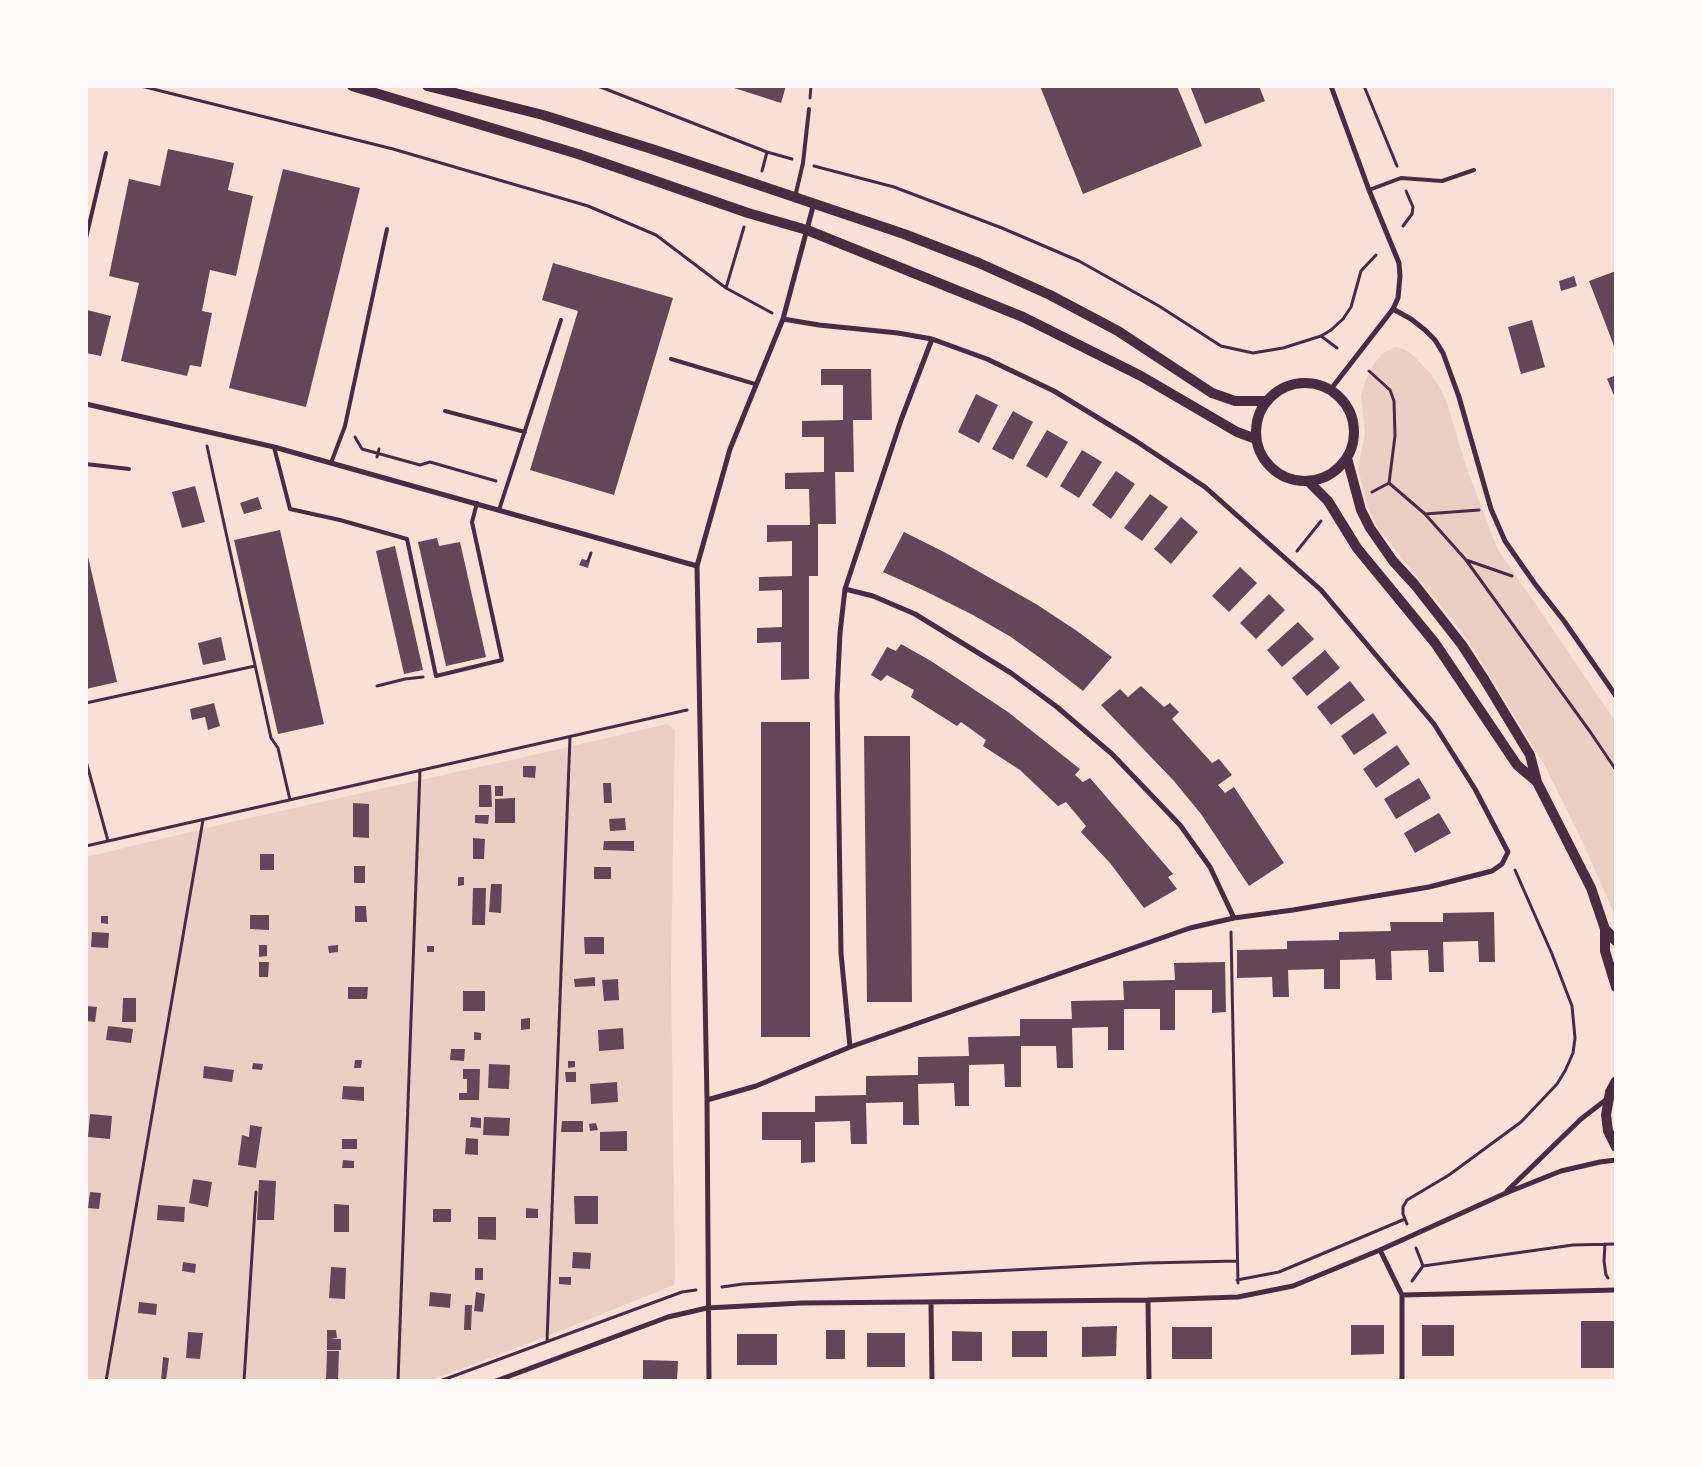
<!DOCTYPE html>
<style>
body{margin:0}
#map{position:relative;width:1702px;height:1467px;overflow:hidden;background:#f7e1d7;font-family:"DM Sans",sans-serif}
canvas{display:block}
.frame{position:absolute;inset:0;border:88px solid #fffaf5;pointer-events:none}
</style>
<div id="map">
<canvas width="1702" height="1467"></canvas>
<div class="frame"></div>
</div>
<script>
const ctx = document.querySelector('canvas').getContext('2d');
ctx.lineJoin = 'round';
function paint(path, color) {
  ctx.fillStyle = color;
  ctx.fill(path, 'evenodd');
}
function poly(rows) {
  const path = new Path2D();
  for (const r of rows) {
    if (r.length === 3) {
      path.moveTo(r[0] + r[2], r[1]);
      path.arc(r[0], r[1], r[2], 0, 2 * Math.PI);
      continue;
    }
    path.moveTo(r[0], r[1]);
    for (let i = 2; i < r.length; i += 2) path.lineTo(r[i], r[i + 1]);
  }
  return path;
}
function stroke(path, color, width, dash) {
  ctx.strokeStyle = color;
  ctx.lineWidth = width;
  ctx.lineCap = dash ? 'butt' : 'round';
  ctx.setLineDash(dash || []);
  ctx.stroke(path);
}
const green = poly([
 [1395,347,1404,349,1414,356,1431,374,1439,386,1447,403,1467,469,1497,548,1616,722,1616,918,1583,843,1545,766,1468,640,1377,527,1367,505,1358,469,1365,433,1361,396,1366,379,1374,364,1383,353],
 [667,724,675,730,671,970,675,1277,674,1285,543,1338,429,1381,86,1381,86,857,236,821,529,756]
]);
const building = poly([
 [728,86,786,86,781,103],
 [1040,86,1177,86,1202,146,1083,194],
 [1190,86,1259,86,1265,101,1205,124],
 [168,149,234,163,228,190,253,196,236,276,210,270,202,311,212,313,201,367,190,365,187,376,121,361,139,283,109,276,129,179,160,186],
 [283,169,360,188,306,407,229,388],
 [553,263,673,298,614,495,530,470,578,311,542,300],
 [1616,271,1616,351,1589,281],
 [1574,276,1577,286,1561,291,1559,281],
 [87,310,111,316,101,356,86,353],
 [1532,320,1545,367,1521,374,1508,327],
 [821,369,871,369,872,420,853,420,854,472,835,472,836,524,818,524,818,576,809,576,809,679,781,680,781,642,757,643,757,628,782,627,782,590,759,591,759,577,792,576,792,541,767,542,767,525,810,525,809,489,785,489,785,473,824,472,824,437,802,437,802,421,843,420,843,385,821,385],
 [1616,375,1616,400,1607,379],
 [976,394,998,405,979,443,958,432],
 [1013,411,1033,422,1013,460,992,449],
 [1047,430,1068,442,1047,478,1026,466],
 [1082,450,1102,462,1079,498,1060,486],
 [1116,471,1135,484,1111,519,1092,505],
 [195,486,205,522,182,528,172,492],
 [1150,494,1168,507,1142,541,1124,528],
 [258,497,262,509,244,514,240,503],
 [1181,517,1198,532,1171,564,1154,549],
 [280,530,324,724,278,734,234,540],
 [904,532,946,553,1036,604,1077,631,1112,657,1083,691,1047,663,1011,637,973,615,925,591,883,572],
 [437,538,439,546,460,542,486,657,446,666,418,542],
 [395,546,423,670,404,674,376,551],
 [86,548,117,682,86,689],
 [582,559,590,561,588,568,579,565],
 [1240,567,1257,583,1229,612,1212,596],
 [1269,594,1285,610,1256,639,1240,623],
 [1298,622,1314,639,1282,667,1267,650],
 [221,637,226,660,203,665,198,643],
 [901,644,931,661,1008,712,1080,769,1075,775,1083,782,1090,778,1173,874,1168,877,1177,889,1144,908,1110,863,1081,832,1086,826,1066,802,1058,806,1020,770,983,746,986,740,961,722,957,726,911,697,914,690,887,675,881,681,871,675,887,647,896,651],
 [1325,650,1340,668,1307,696,1292,678],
 [1350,681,1365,700,1331,725,1317,707],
 [1141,686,1164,707,1170,703,1179,712,1172,719,1212,763,1219,759,1232,775,1218,785,1225,793,1234,787,1284,863,1249,886,1201,814,1174,781,1101,705,1120,689,1128,697],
 [214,703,220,726,208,730,205,717,192,720,190,709],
 [1373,713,1387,733,1354,755,1341,736],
 [761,722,810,722,810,1037,761,1037],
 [864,736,910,736,912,1002,867,1002],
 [1397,745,1410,764,1376,788,1363,769],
 [523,766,536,766,535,778,523,777],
 [1419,778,1431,798,1396,819,1384,799],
 [603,783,611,783,612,803,604,803],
 [479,785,491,785,492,807,479,807],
 [495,786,503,786,503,796,495,796],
 [515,798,515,823,495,823,495,799],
 [353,803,369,804,369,838,353,837],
 [1439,813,1451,833,1415,853,1404,833],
 [475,815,489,815,488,824,475,823],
 [625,818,626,830,610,831,609,819],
 [473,838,485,839,484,859,473,859],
 [604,841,634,841,634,851,603,850],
 [260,854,274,854,274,870,260,870],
 [354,866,365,866,365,883,354,883],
 [594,867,611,867,611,879,594,879],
 [458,877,464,877,464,885,458,886],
 [491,884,502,884,501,913,489,912],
 [473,888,486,888,485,925,472,925],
 [355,906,366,906,367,922,355,922],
 [1494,912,1495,962,1479,962,1478,941,1443,942,1444,972,1429,972,1428,950,1391,951,1392,980,1376,980,1375,959,1340,960,1340,989,1324,989,1324,969,1288,970,1289,997,1273,997,1272,977,1237,978,1237,950,1287,949,1287,941,1339,940,1339,932,1391,931,1390,922,1443,922,1443,913],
 [250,915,269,915,269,930,250,929],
 [101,916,108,916,108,924,101,923],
 [92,932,109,933,108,948,91,947],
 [584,937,604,937,604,954,585,954],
 [259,945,267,945,267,956,259,957],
 [338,945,338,952,329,953,328,946],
 [427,946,434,946,434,952,427,952],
 [259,962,269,962,268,977,259,977],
 [1225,962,1226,1012,1212,1013,1212,990,1175,990,1175,1030,1160,1030,1160,1009,1124,1009,1124,1050,1108,1050,1108,1027,1072,1028,1073,1068,1057,1068,1056,1046,1021,1046,1021,1087,1005,1087,1004,1064,969,1065,969,1106,955,1106,954,1083,918,1084,919,1125,903,1125,903,1102,866,1103,867,1144,851,1144,850,1121,815,1122,815,1162,801,1163,801,1140,762,1140,762,1112,815,1112,815,1096,866,1095,866,1076,918,1075,918,1057,969,1056,968,1037,1020,1036,1020,1019,1072,1019,1071,1001,1124,1000,1123,981,1175,980,1174,963],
 [595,977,595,986,575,987,574,979],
 [618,979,619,1000,604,1001,602,980],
 [348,987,368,987,367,999,348,999],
 [463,991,485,991,485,1011,463,1011],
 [123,998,136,998,136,1022,122,1022],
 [86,1006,97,1007,95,1022,86,1021],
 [530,1018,530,1029,521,1030,521,1019],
 [108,1026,133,1029,131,1043,106,1040],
 [623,1028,624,1049,599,1051,598,1030],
 [474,1032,481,1033,481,1040,474,1040],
 [451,1049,465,1049,464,1061,450,1060],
 [355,1060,362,1060,361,1068,354,1068],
 [568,1061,575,1061,575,1067,568,1068],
 [253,1063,263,1064,262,1070,252,1069],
 [489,1064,510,1065,509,1089,488,1088],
 [204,1066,234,1070,232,1082,203,1078],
 [463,1069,480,1069,479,1100,459,1100,459,1093,467,1093,467,1079,463,1079],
 [565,1072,576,1072,576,1082,566,1082],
 [617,1082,618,1102,591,1104,590,1084],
 [343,1086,364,1087,364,1101,342,1099],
 [90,1114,112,1116,110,1139,88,1137],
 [471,1117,481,1118,481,1128,470,1127],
 [484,1117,510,1118,509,1136,483,1135],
 [562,1121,583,1121,583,1132,561,1132],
 [596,1123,598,1130,590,1131,589,1124],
 [250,1125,262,1127,256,1168,238,1165,242,1135,249,1137],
 [627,1131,627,1151,600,1151,600,1132],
 [466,1138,478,1139,478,1155,465,1154],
 [342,1139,357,1139,357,1149,342,1149],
 [343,1160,354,1161,354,1168,342,1168],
 [193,1179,212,1182,208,1207,189,1203],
 [259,1180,276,1181,274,1220,257,1220],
 [90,1192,101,1193,99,1209,88,1208],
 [574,1196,598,1196,598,1224,575,1224],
 [334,1204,349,1205,349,1232,334,1232],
 [158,1205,185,1207,184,1222,157,1220],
 [526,1208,538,1209,538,1218,526,1218],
 [433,1209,451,1209,451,1222,433,1222],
 [478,1217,496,1217,496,1240,478,1239],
 [573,1252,591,1253,590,1269,572,1268],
 [183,1262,196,1264,195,1273,182,1271],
 [331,1267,346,1268,345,1299,329,1298],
 [475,1268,483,1268,483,1280,475,1280],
 [559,1277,571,1277,571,1285,559,1284],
 [430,1292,451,1294,450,1308,429,1306],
 [476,1292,485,1294,483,1312,474,1311],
 [139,1302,157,1304,156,1315,138,1313],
 [465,1305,472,1305,471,1330,464,1330],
 [1581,1321,1614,1321,1614,1368,1581,1368],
 [1351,1325,1384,1325,1384,1354,1351,1355],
 [1422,1325,1454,1325,1454,1356,1422,1356],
 [1117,1326,1116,1356,1082,1357,1082,1327],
 [1172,1327,1212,1327,1212,1359,1172,1359],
 [327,1330,336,1330,337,1338,330,1339,341,1339,341,1350,327,1350],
 [826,1330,845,1330,845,1359,826,1359],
 [952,1331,982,1332,982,1361,952,1361],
 [1012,1331,1047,1331,1047,1357,1012,1357],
 [188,1332,203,1333,200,1359,186,1358],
 [867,1333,905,1333,905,1367,867,1367],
 [737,1334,777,1334,777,1365,737,1365],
 [327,1351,339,1351,338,1381,326,1381],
 [163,1357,169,1358,166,1381,161,1381],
 [643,1360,678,1361,677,1381,643,1381]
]);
const path = poly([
 [141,86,393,149,588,206,656,235,726,288],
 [598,86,767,152,792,159],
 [1364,86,1397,166],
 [810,98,811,86],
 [814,166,894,187,1002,228,1079,261,1159,306,1221,346,1253,353,1283,348,1321,336,1331,330,1343,319,1351,307,1361,271,1376,255],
 [762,171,767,152],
 [1403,226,1412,214,1413,207,1406,191],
 [744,227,726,288,772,313],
 [1321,336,1337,348],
 [1369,371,1390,390,1394,401,1395,436,1389,483,1425,514,1466,560,1591,733,1616,770],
 [355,437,362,449,420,465,430,462,496,481],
 [207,446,271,738,278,748,290,800],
 [377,457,379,449],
 [1372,492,1389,483],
 [1425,514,1479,510],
 [1297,551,1321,521],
 [1466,560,1512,576],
 [588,561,591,553],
 [377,686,405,679,423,677],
 [86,703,255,666],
 [86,761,108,841],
 [86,846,687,710],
 [1231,932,1238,1283],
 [1407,1224,1403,1214,1403,1207,1407,1200,1449,1175,1521,1122,1557,1084,1565,1071,1573,1053,1575,1038,1572,1006,1552,954,1515,870],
 [1605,1244,1604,1261,1606,1275,1608,1278],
 [1416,1248,1423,1266],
 [1237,1280,1279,1272,1405,1219],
 [1412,1281,1423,1266,1573,1245,1616,1244],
 [722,1287,743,1284,1147,1263,1237,1261],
 [547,1341,570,737],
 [106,1381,203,820],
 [244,1381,256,1192],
 [398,1381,420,770],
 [440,1381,682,1292,696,1290]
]);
const service = poly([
 [1369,190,1401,178,1442,181,1474,170],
 [795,197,803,163,809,109],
 [86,238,106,153],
 [671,359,755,384],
 [445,411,525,432],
 [274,447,290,509,340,520,407,539,436,676,502,660,472,522,477,503],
 [331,463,345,426,387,229],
 [86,464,129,469],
 [499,510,561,320]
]);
const minor = poly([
 [1393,309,1411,319,1425,330,1435,340,1443,353,1459,397,1491,509,1505,541,1535,584,1564,621,1616,696],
 [1331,389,1393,309,1398,298,1400,276,1399,263,1369,190,1331,86],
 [86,404,274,447,697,566],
 [845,589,873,596,915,614,1011,673,1057,707,1112,754,1180,825,1210,867,1234,918],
 [850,1047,841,953,837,695,840,633,845,589,901,420,932,339],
 [707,1100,756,1086,850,1047,1190,928,1234,918,1293,910,1429,887,1492,871,1502,864,1508,852,1475,789,1434,724,1321,590,1205,487,1136,441,1054,391,987,359,932,339,898,333,819,325,783,319],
 [1507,1191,1581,1119,1607,1099],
 [1380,1250,1402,1295,1616,1290],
 [1402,1295,1402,1381],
 [1148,1300,1149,1381],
 [931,1303,932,1381],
 [496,1381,668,1317,707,1308,802,1303,1148,1300,1238,1297,1293,1286,1380,1250,1506,1193,1561,1171,1600,1162,1616,1160],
 [709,1381,707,1100,697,566,730,449,783,319,814,203]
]);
const secondary = poly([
 [352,86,578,154,748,213,807,230,1023,317,1141,376,1237,432,1256,439],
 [427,86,543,115,655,150,904,234,979,263,1050,295,1118,331,1212,393,1235,401,1266,401],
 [1305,432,49],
 [1347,458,1361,510,1370,528,1393,561,1415,585,1462,645,1484,679,1530,755,1537,782,1591,888,1605,929,1605,951,1616,987],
 [1308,481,1328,501,1357,548,1435,643,1517,765,1537,782],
 [1605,929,1616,941],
 [1616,1081,1610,1092,1606,1115,1608,1131,1616,1147]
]);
paint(green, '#ebcfc5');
paint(building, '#644757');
stroke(path, '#4a2c40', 3);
stroke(service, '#4a2c40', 4);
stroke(minor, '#4a2c40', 5);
stroke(secondary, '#4a2c40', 10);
</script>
